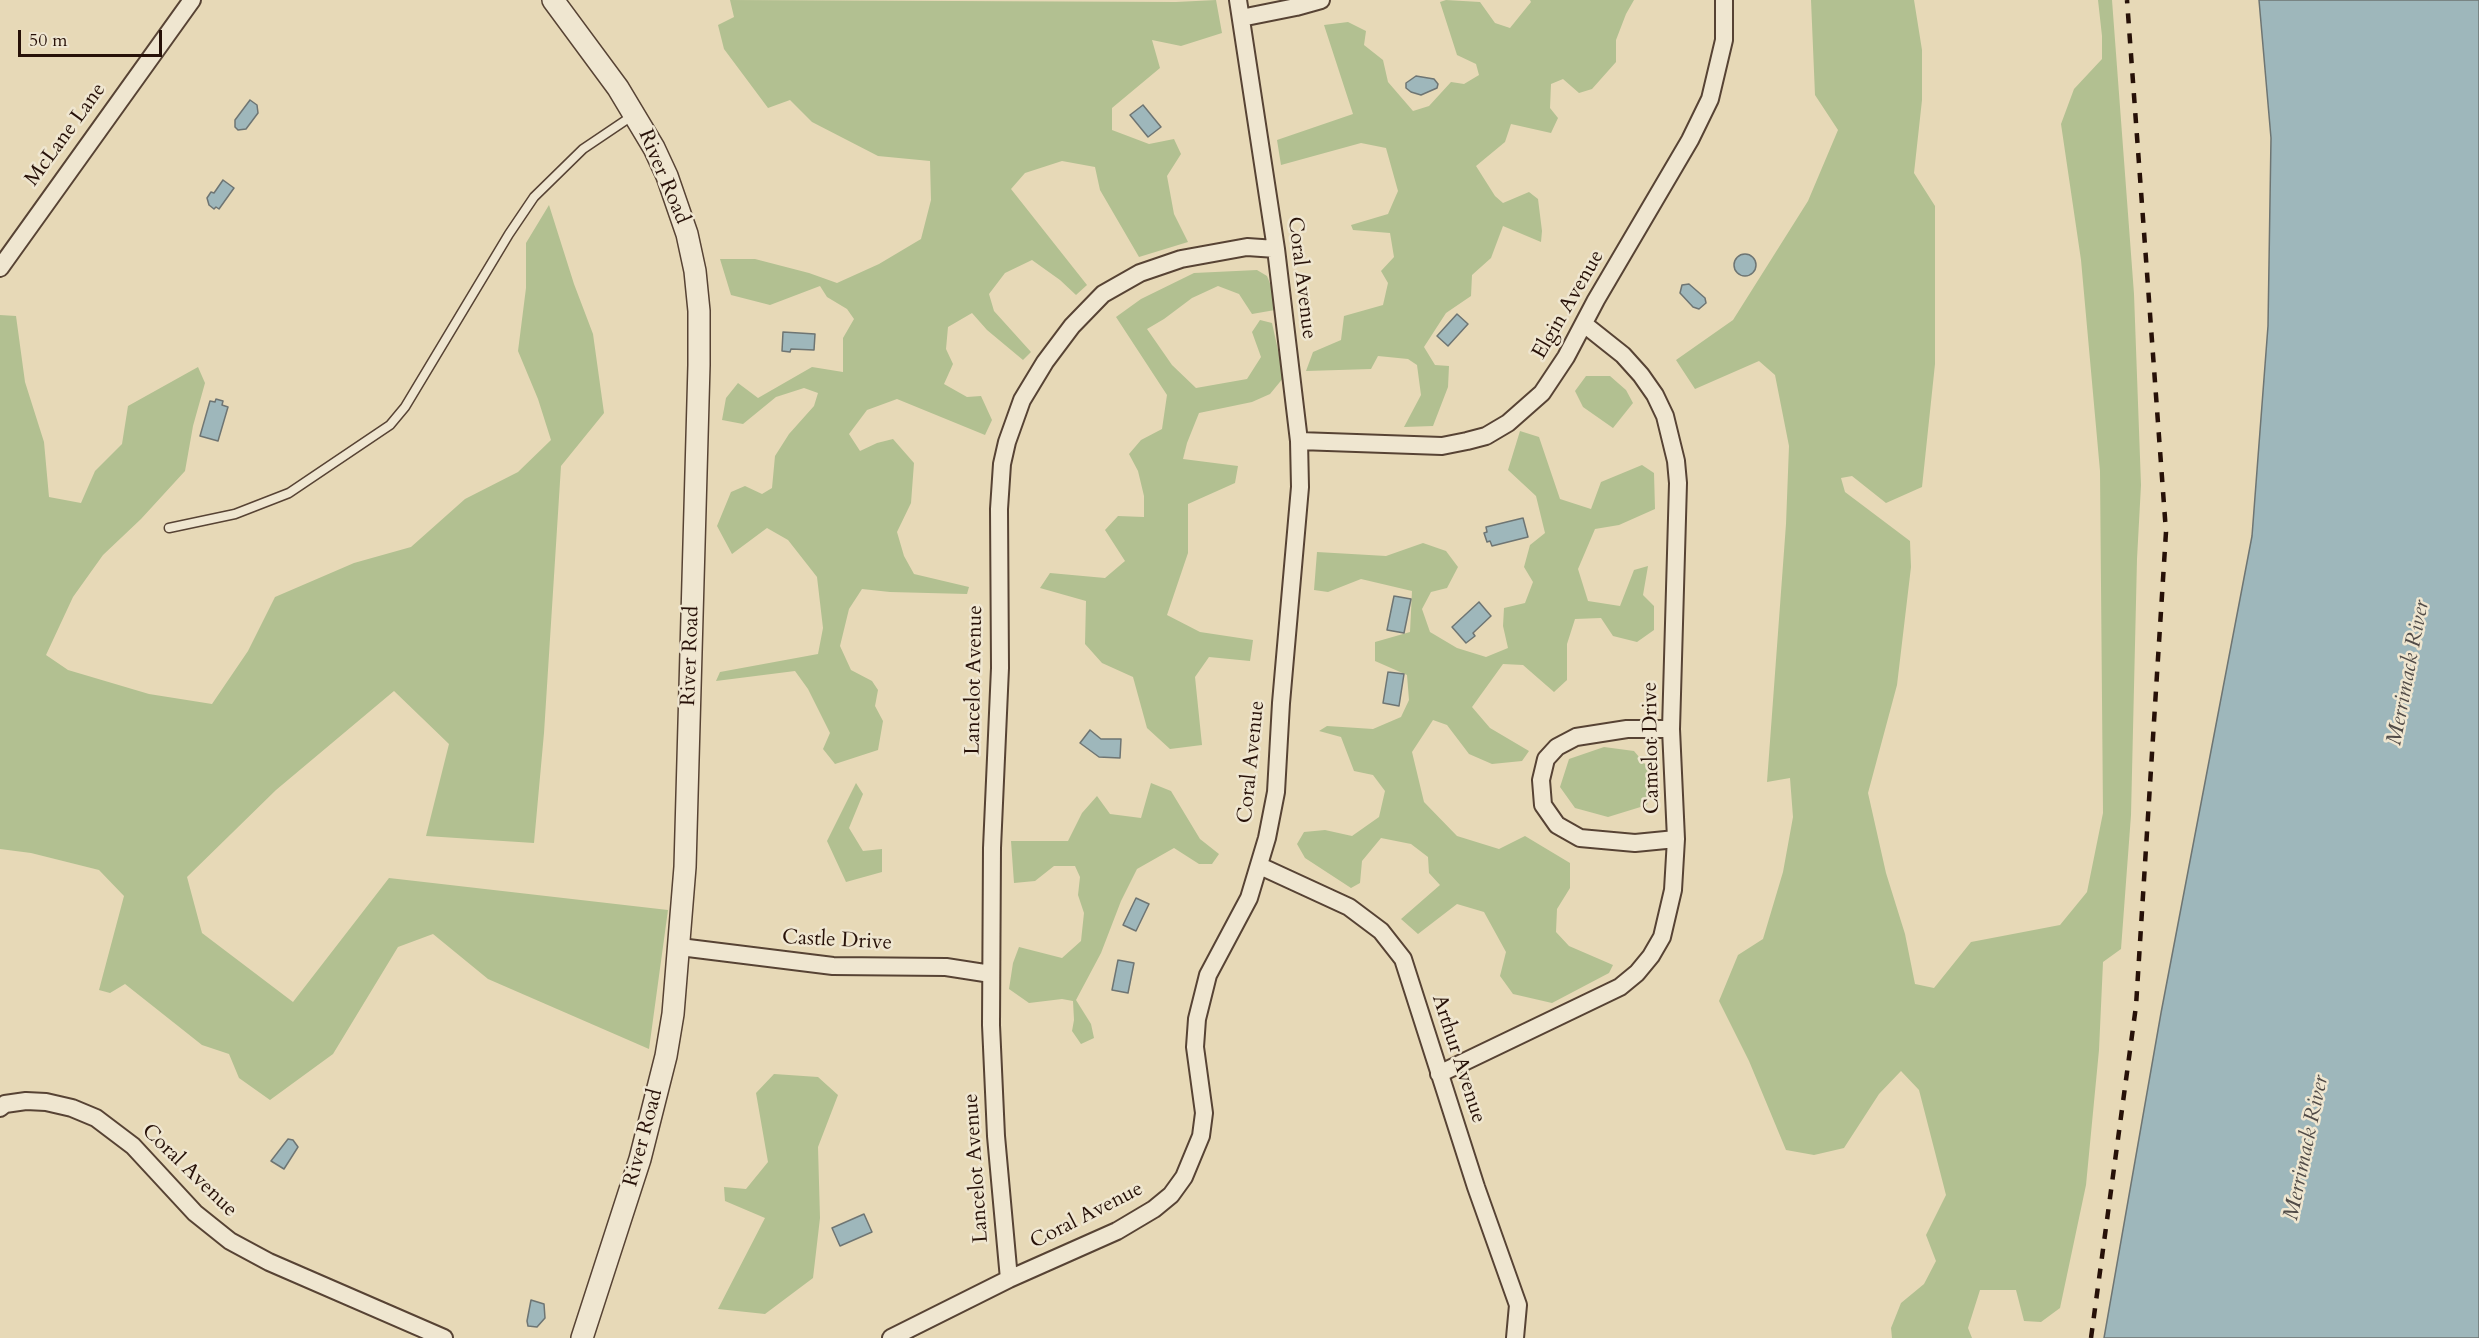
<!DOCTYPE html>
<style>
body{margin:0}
#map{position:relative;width:2479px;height:1338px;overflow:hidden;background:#e7d9b7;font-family:Cardo,serif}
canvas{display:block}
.scale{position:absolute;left:18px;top:30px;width:144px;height:27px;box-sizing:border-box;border:3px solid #271108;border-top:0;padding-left:8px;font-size:18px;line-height:21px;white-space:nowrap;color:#271108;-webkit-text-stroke:4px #efe6d0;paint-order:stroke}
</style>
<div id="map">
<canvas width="2479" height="1338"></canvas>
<div class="scale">50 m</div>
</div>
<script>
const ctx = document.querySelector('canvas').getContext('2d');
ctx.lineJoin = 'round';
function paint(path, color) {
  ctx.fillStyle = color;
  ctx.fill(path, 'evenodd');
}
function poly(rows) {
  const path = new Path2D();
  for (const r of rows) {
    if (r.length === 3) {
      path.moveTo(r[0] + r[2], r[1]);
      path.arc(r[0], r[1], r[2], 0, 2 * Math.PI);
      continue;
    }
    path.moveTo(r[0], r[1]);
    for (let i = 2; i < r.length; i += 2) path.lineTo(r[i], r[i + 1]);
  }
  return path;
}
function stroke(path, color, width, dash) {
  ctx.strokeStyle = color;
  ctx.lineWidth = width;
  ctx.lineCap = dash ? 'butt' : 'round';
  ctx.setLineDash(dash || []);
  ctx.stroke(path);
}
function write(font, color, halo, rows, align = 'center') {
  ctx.font = font + ' Cardo,serif';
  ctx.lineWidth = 5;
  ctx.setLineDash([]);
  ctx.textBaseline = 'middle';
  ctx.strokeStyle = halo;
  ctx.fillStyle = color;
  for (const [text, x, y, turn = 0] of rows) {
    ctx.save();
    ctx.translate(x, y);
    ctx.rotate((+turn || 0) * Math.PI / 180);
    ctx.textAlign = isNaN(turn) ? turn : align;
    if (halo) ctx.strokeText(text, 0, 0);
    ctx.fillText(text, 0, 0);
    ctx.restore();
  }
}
const green = poly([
 [730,0,1176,2,1216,0,1222,33,1181,46,1152,40,1160,68,1112,108,1112,130,1149,144,1174,139,1181,154,1167,176,1174,214,1188,242,1139,257,1100,190,1095,167,1062,161,1025,173,1011,189,1087,285,1076,295,1060,280,1032,260,1005,273,989,294,994,311,1031,352,1023,360,987,330,972,313,948,327,946,349,953,364,944,384,967,397,981,396,992,420,985,435,897,399,867,410,849,434,860,451,877,443,893,439,914,463,911,503,897,532,904,556,914,574,969,587,967,594,890,592,862,589,849,609,840,646,851,670,872,681,878,690,875,706,883,721,878,750,835,764,823,749,830,733,808,689,795,671,716,681,720,672,818,654,823,628,817,577,788,540,767,528,732,554,717,526,731,492,745,486,762,494,772,488,775,456,789,434,814,406,818,393,804,388,776,397,743,424,722,420,726,398,738,383,758,398,812,367,843,372,843,338,854,319,847,309,827,297,820,286,770,305,731,295,720,259,755,259,809,273,837,283,879,264,921,239,931,200,930,161,878,156,812,122,790,100,768,108,724,49,718,25,734,17],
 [1446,0,1480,2,1495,23,1510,28,1531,2,1530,0,1634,0,1626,14,1616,40,1616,62,1592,89,1579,93,1563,79,1551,84,1550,108,1558,118,1551,133,1511,124,1505,142,1476,166,1495,196,1503,203,1529,192,1538,199,1542,231,1541,242,1503,226,1491,258,1472,275,1471,296,1446,313,1424,347,1435,365,1449,366,1448,387,1433,426,1404,427,1421,395,1417,365,1408,359,1378,356,1371,369,1306,371,1313,352,1341,340,1344,316,1383,305,1388,283,1381,271,1394,257,1390,233,1353,230,1351,225,1388,214,1398,191,1386,148,1361,143,1281,165,1277,140,1353,114,1324,25,1348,22,1366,31,1364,45,1383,60,1388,82,1413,111,1429,106,1451,82,1464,84,1479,75,1476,64,1457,55,1440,2],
 [1811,0,1914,0,1922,50,1922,100,1914,173,1935,206,1935,364,1922,487,1886,503,1852,476,1841,478,1845,492,1910,541,1911,567,1897,685,1868,793,1886,873,1905,934,1915,984,1934,988,1971,942,2060,925,2087,892,2103,813,2100,471,2081,260,2061,124,2074,89,2102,59,2102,36,2098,0,2112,0,2134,294,2141,485,2137,559,2131,815,2121,949,2103,962,2099,1050,2086,1185,2060,1308,2041,1322,2024,1321,2016,1290,1980,1290,1968,1328,1972,1338,1892,1338,1891,1328,1901,1303,1924,1284,1936,1261,1926,1235,1946,1195,1919,1090,1901,1071,1879,1094,1844,1148,1814,1155,1786,1150,1749,1061,1719,1001,1738,955,1763,939,1783,872,1793,817,1790,778,1767,782,1786,524,1789,446,1775,375,1759,361,1695,389,1676,360,1733,320,1808,201,1838,130,1815,95],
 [549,205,574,284,593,334,604,413,561,466,544,733,534,843,426,836,449,744,394,691,276,790,187,877,202,933,293,1002,389,878,668,910,649,1049,488,979,433,934,398,947,333,1054,270,1100,239,1078,229,1054,202,1045,125,984,110,993,99,990,124,896,99,870,31,853,0,849,0,315,16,316,25,382,44,442,49,497,81,503,95,471,122,444,128,406,198,367,205,383,193,426,185,471,141,519,103,555,73,597,46,655,68,670,149,694,212,704,248,651,275,597,354,563,411,547,465,499,518,472,551,440,538,399,518,351,526,288,526,243],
 [1257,270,1267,276,1275,296,1275,310,1252,314,1239,294,1218,286,1192,298,1164,319,1147,329,1172,365,1196,388,1247,379,1261,357,1252,332,1260,320,1272,323,1284,377,1270,394,1252,402,1199,413,1187,443,1183,459,1238,466,1235,483,1188,504,1188,553,1167,615,1200,632,1253,640,1250,661,1209,657,1195,677,1202,745,1170,749,1147,728,1133,677,1102,663,1085,644,1086,601,1040,588,1050,573,1105,578,1125,561,1105,530,1118,516,1144,517,1144,496,1138,471,1129,454,1141,440,1162,429,1167,395,1116,317,1141,299,1194,273],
 [1586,376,1610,376,1626,390,1633,403,1613,428,1583,407,1575,391],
 [1520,431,1539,437,1560,499,1591,509,1601,482,1642,465,1654,473,1655,509,1619,525,1595,529,1578,569,1588,601,1620,606,1634,570,1648,566,1643,595,1654,606,1654,630,1637,642,1613,636,1601,618,1575,619,1567,644,1567,680,1554,692,1523,665,1503,664,1472,707,1490,728,1529,751,1522,761,1492,764,1469,754,1447,725,1433,720,1412,752,1424,802,1457,836,1499,849,1525,836,1570,863,1570,888,1557,909,1556,932,1569,946,1613,965,1609,973,1552,1003,1513,994,1500,976,1506,952,1484,912,1457,904,1418,934,1401,919,1440,885,1429,873,1428,857,1411,844,1381,838,1362,861,1360,883,1351,888,1305,858,1297,844,1304,832,1325,830,1352,836,1379,817,1385,791,1373,775,1354,771,1341,737,1319,731,1327,726,1373,729,1401,717,1409,700,1407,675,1375,661,1375,642,1410,632,1412,591,1361,579,1328,592,1314,590,1317,552,1386,556,1423,543,1446,551,1458,567,1447,588,1431,592,1422,609,1430,632,1457,648,1486,657,1508,648,1503,626,1504,608,1525,603,1533,582,1524,567,1530,545,1545,533,1536,496,1508,470],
 [1604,747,1634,751,1655,776,1647,805,1608,817,1575,808,1560,787,1569,759],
 [856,783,863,794,849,828,863,851,882,849,882,872,846,882,827,841],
 [1151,783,1171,791,1200,839,1219,854,1212,864,1199,864,1174,848,1137,869,1121,901,1101,953,1076,1000,1091,1024,1094,1038,1081,1044,1072,1031,1074,1020,1073,1001,1062,999,1029,1003,1009,989,1013,963,1019,947,1062,958,1081,941,1084,913,1078,895,1080,877,1075,866,1054,866,1035,881,1014,883,1011,841,1068,841,1082,813,1097,796,1110,814,1141,818],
 [774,1074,818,1077,838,1095,818,1147,820,1218,813,1278,765,1314,718,1309,765,1218,725,1201,724,1187,746,1189,768,1162,756,1093]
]);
const water = poly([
 [2259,0,2479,0,2479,1338,2104,1338,2161,1013,2252,536,2268,326,2271,138,2259,0],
 [1416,76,1434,79,1438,84,1437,88,1421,95,1411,92,1406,88,1406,83,1416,76],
 [250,100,257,105,258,113,246,129,238,130,235,127,235,120,250,100],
 [1143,105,1161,127,1148,137,1130,115,1143,105],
 [223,180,234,188,219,209,216,207,214,209,209,205,207,198,211,192,214,193,223,180],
 [1745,265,11],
 [1689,284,1705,298,1706,303,1699,309,1693,307,1680,293,1682,285,1689,284],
 [1457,314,1468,324,1448,346,1437,336,1457,314],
 [783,332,815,334,814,350,791,349,790,352,782,351,783,332],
 [216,399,223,401,222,405,228,407,218,441,200,436,210,401,215,402,216,399],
 [1523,518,1528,537,1492,546,1490,541,1487,542,1484,533,1487,532,1486,527,1523,518],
 [1394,596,1411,599,1404,633,1387,630,1394,596],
 [1479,602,1491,616,1473,633,1475,636,1466,643,1452,627,1479,602],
 [1388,672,1404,674,1399,706,1383,703,1388,672],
 [1090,730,1101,739,1121,739,1120,758,1099,757,1080,743,1090,730],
 [1136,898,1149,904,1136,931,1123,925,1136,898],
 [1118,960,1134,963,1128,993,1112,990,1118,960],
 [288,1139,293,1140,298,1147,284,1169,271,1161,288,1139],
 [864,1214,872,1232,840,1246,832,1228,864,1214],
 [531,1300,544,1304,545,1318,537,1327,528,1326,527,1321,531,1300]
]);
const service = poly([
 [169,528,235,514,289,493,390,425,405,407,509,234,534,197,583,149,632,116]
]);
const minor = poly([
 [1241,18,1296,7,1321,0],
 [0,268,192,0],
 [1299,441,1442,446,1467,441,1486,436,1508,423,1542,393,1566,357,1596,300,1690,140,1710,99,1724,40,1724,0],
 [1671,729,1627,729,1576,737,1557,747,1546,759,1541,780,1543,805,1557,825,1580,838,1635,843,1676,839],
 [1260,866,1349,907,1381,931,1403,959,1476,1187,1518,1305,1515,1338],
 [680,947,833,966,946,967,991,974],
 [1439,1074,1620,987,1637,973,1651,956,1662,937,1673,890,1676,839,1671,729,1678,483,1676,461,1665,416,1655,395,1641,375,1623,355,1584,324],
 [0,1108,5,1104,26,1101,46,1102,72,1108,96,1118,133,1146,195,1213,230,1241,269,1262,444,1338],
 [1009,1279,996,1136,991,1025,992,848,1000,668,999,509,1002,464,1007,442,1022,400,1045,362,1072,326,1103,294,1140,273,1181,259,1247,247,1276,249],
 [891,1338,1009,1279,1117,1231,1154,1209,1171,1195,1184,1177,1201,1136,1204,1113,1195,1047,1197,1019,1208,975,1249,898,1267,838,1276,792,1281,703,1300,487,1299,441,1276,249,1238,0]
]);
const tertiary = poly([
 [553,0,618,88,654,148,667,176,687,234,695,271,699,311,699,365,685,867,673,1014,666,1056,640,1159,582,1338]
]);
const rail = poly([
 [2091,1338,2136,1006,2166,532,2127,0]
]);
const streetNames = [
 ["McLane Lane",66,135,-54],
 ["River Road",663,177,67],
 ["Coral Avenue",1301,278,83],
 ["Elgin Avenue",1569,305,-60],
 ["River Road",691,656,-88],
 ["Lancelot Avenue",975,680,-89],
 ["Camelot Drive",1652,748,-91],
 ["Coral Avenue",1252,762,-84],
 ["Castle Drive",837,941,3],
 ["Arthur Avenue",1458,1059,72],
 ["River Road",644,1138,-75],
 ["Lancelot Avenue",977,1168,-94],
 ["Coral Avenue",189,1171,44],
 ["Coral Avenue",1087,1216,-27]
];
const waterNames = [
 ["Merrimack River",2409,673,-79],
 ["Merrimack River",2307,1148,-78]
];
paint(green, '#b2c091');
paint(water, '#9eb7bb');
stroke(water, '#6e7573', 1.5);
stroke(service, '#574334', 11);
stroke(minor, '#574334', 20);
stroke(tertiary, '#574334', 24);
stroke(service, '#efe6d0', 8);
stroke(minor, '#efe6d0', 16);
stroke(tertiary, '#efe6d0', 21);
stroke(rail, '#271108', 4.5, [10, 10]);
write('21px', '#271108', '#efe6d0', streetNames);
write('italic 22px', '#514b47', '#efe6d0', waterNames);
</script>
